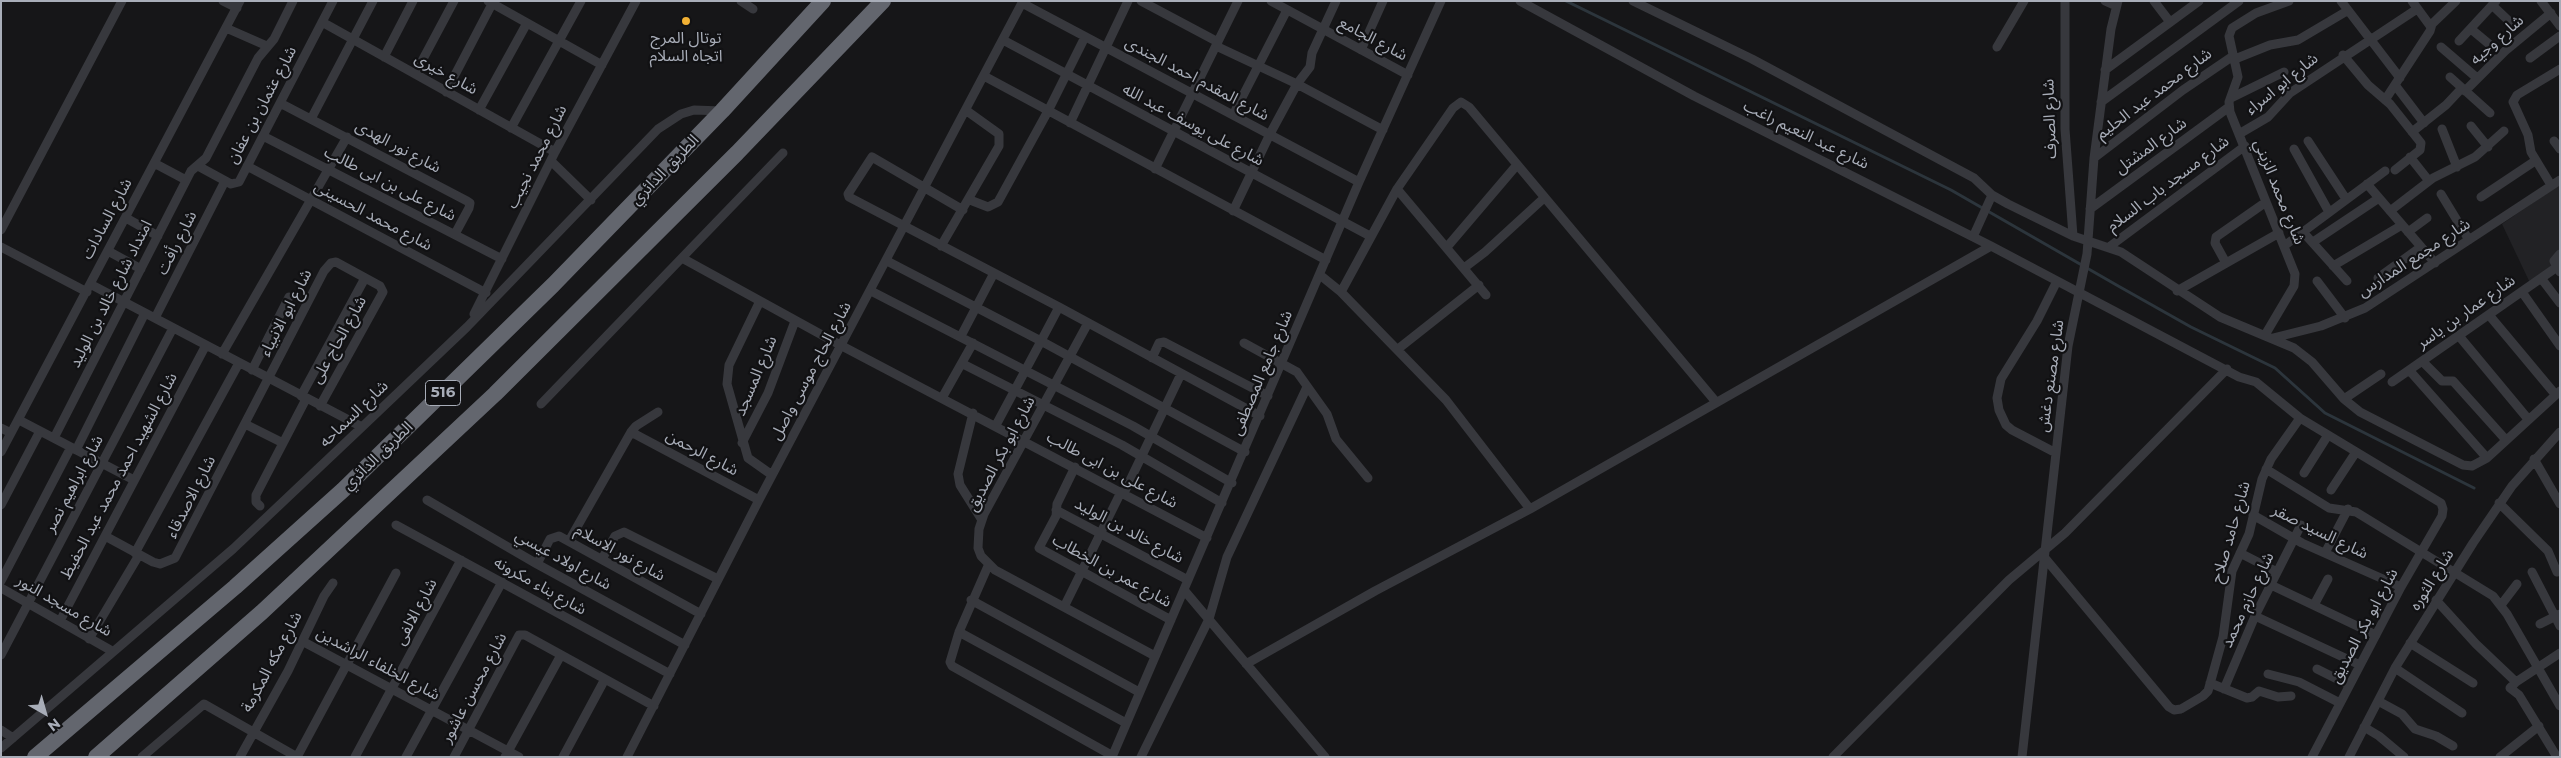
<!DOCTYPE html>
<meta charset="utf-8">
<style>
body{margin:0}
#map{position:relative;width:2561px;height:758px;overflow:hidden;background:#161618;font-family:Montserrat,sans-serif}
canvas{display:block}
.frame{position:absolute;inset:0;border:2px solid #a8adb8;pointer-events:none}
.north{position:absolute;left:20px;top:688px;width:50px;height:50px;-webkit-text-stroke:4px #111113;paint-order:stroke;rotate:142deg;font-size:14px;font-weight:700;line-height:20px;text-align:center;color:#a8adb8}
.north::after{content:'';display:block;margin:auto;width:18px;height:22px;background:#a8adb8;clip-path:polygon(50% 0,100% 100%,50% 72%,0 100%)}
</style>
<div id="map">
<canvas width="2561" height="758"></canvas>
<div class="frame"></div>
<div class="north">N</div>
</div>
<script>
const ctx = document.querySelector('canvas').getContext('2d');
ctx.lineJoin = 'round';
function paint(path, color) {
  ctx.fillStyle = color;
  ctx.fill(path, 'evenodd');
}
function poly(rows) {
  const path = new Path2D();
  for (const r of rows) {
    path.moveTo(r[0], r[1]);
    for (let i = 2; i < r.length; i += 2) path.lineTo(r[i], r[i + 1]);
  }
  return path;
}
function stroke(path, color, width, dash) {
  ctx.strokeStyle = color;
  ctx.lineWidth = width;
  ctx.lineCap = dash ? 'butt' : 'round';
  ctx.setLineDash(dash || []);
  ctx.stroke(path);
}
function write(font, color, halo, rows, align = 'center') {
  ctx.font = font + ' Montserrat,"Noto Sans Arabic",sans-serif';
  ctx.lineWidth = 4.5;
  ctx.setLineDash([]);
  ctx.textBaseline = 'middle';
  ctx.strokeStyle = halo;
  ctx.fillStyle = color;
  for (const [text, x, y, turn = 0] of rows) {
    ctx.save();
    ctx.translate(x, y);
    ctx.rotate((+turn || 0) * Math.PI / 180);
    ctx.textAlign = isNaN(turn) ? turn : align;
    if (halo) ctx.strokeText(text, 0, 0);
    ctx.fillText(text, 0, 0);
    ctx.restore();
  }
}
const built = poly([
 [2560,184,2560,266,2531,285,2502,224]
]);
const stream = poly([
 [1566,1,1951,190,2120,287,2191,327,2275,368,2325,413,2474,488]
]);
const street = poly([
 [223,1,237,8],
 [488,1,602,65],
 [741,1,753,9],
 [1141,1,1218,42],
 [1271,1,1408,75],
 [1520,1,1694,96,1991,246,2239,377,2256,382,2300,418,2441,503,2443,509,2442,516,2401,587,2312,757],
 [1633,1,1752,59,1974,178,1992,195,2008,204,2073,236,2121,252,2220,317,2294,348,2312,362,2344,399,2360,412,2463,465,2472,466,2487,458,2560,391],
 [2065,1,2065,129,2073,236],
 [2105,1,2116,6],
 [2154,1,2170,22],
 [2341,1,2400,78],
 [2412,1,2431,27],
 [2541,1,2560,26],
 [1022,3,1359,182],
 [2492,5,2511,23],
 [322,22,555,152],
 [226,28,267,46],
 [2471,29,2489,44],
 [1003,40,1370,236],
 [2459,41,2496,1],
 [1216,46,1297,84,1383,130],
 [1997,47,2024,1],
 [2441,47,2477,78],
 [1361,50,1383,1],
 [2343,55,2368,85,2390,104,2421,143,2420,150,2395,170],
 [384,57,413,1],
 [2530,58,2560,36],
 [2235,59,2270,45,2298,40,2347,11],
 [2105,70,2199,1],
 [415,74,454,1],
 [984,76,1326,260],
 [2450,77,2490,113],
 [2395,85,2424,123],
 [2465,91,2505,51,2551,13],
 [446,92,492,4],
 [2231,98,2284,72],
 [2385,100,2430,31,2432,24,2456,1],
 [2101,102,2239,1],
 [280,103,467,201,470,203,469,208,455,234],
 [479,110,527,23],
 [1233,115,1287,10],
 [311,119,373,1],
 [1070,123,1128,1],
 [2471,126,2488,147],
 [511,128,581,1],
 [2442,129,2457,167],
 [2412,132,2446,105,2462,88],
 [2239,134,2268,117,2290,93,2417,9],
 [263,136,502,259],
 [2308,141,2346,199],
 [2554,141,2560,149],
 [2294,149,2329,212],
 [2410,157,2429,181],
 [2094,158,2183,90,2233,56],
 [551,161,591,200],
 [154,163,186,180],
 [198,166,231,184,239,182,333,1],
 [247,166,486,293],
 [1155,169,1238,1],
 [2367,184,2435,263],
 [2551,185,2531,152,2528,135,2513,102,2517,95,2560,69],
 [1397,189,1486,295],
 [2441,194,2469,240],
 [2481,197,2535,161],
 [970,200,988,207,998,202,1048,111,1085,37],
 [2090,209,2229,107],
 [963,210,872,157,848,194,849,197,1059,307],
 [1233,211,1270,134,1297,84,1310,67,1312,53,1336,1],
 [2390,211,2433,178,2475,157,2504,131],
 [126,218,158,236],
 [1,230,122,1],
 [2303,232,2347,281],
 [2408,232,2427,218],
 [1973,237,1992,195],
 [2313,242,2379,198],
 [941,246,999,146,999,134,967,111],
 [2284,246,2385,171],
 [1,247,87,292],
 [1447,247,1516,166],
 [2109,247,2245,146],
 [108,251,141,269],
 [682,258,842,346,1207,538],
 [887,261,1041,341,1059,307,1260,416],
 [2226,263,2215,243,2216,237,2266,202],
 [2333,266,2402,225],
 [1464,268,1485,252,1544,198],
 [2560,272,2554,261,2560,254],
 [1320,275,1341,292,1446,400,1530,509],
 [2378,278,2421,247],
 [2541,278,2560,303],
 [2317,281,2345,318],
 [90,284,362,427],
 [871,291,1133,426,1232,483],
 [2177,291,2279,233],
 [1341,292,1397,189,1453,108,1461,102,1469,107,1716,402],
 [2522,292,2560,346],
 [760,301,729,365,727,384,748,458,772,475],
 [474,314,555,152,636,1],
 [2489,315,2555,394],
 [155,318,225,181],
 [1088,323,984,514,979,529,978,548,981,556,995,570,1155,656],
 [2265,335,2294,286,2295,274,2230,112,2229,102,2238,77,2229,36,2232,28,2256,13,2289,1],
 [961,336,994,273],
 [2459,336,2528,419],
 [2273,338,2321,326,2365,308,2560,180],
 [1244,343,1297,372,1327,414,1336,439,1368,478],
 [1398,349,1479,285],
 [222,354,347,137],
 [1152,358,1159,343,1164,342,1268,396],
 [2422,361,2442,381,2453,381,2506,440],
 [963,364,1122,445,1222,503],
 [252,370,289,297],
 [2409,370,2487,458],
 [2392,382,2557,267],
 [301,396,365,278],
 [942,398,973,343],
 [2344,399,2381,374],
 [541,404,783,153],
 [973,413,958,474,960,485,982,520],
 [19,420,134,480],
 [245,424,283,443],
 [996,425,1041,341,1245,452],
 [1,428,11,433],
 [631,432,759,500],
 [54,438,191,171,206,158,258,58,274,39,293,1],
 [742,443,768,393,795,321],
 [76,450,145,313],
 [1,452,240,1],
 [2056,453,2012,430,2006,425,1999,410,1997,398,2001,379,2037,321,2057,281],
 [2534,459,2560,504],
 [1075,467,1057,504,1056,516,1039,548,1171,620],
 [2266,469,2329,508,2356,512,2493,596,2507,614,2560,706],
 [2304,473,2328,435],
 [2331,490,2356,452],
 [1124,493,1181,374],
 [427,500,537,564,685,645],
 [2499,503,2548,551,2557,572],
 [1,505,40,431],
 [260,506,256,502,256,495,306,399],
 [1056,510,1188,580],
 [2253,515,2302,543,2401,587],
 [396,525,670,674],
 [105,536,153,562,160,564,175,558,324,271,331,263,336,262,380,286,383,292,320,406],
 [569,541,631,432,636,426,658,412],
 [135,553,239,363],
 [2240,553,2277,572],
 [2325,553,2348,509],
 [2044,557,2169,707,2174,710,2181,709,2203,696,2208,691,2223,637,2232,571,2249,534,2262,479,2271,459,2300,418],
 [602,559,615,536,624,532,718,579],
 [537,564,550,539,559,536,701,614],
 [988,566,959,632,950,662,952,666,1113,756],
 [2532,572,2560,626],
 [1,581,71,447],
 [2271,585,2376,635],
 [1,588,112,651],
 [1184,590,1325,757],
 [971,600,1139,692],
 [2436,600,2476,644,2516,682],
 [2314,605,2328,579],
 [2501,605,2517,584],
 [1064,607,1121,492],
 [2255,616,2360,665],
 [60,621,206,345],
 [2540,624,2560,614],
 [959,632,1126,723],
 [89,639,139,555],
 [302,641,519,757],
 [2410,643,2473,683],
 [1,655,173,328],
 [1246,664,1375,591,1530,509,1991,246],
 [2395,668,2462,713],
 [2317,669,2349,685],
 [2268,674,2299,682,2340,703],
 [2210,683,2247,698,2252,697,2259,691,2278,697,2291,696],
 [2224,689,2255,616,2301,525],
 [2378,701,2402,714,2415,729,2436,736,2453,746],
 [2364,727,2379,736,2404,757],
 [1,730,13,738],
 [1,748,233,549,362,427,467,327,658,129,681,114,694,110,722,111],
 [142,757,204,704,297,757],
 [240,757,288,671,324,596,333,583],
 [297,757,396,573],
 [355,757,461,560],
 [406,757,502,582],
 [454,757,519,635,525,635,654,706],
 [505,757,561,655],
 [563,757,605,679],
 [627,757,759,500,1023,1],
 [1112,757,1359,182,1441,1],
 [1141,757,1209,619,1227,557,1307,387],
 [1833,757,2009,580,2065,533,2227,369],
 [2022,757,2068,346,2087,254,2094,158,2111,29,2118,1],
 [2349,757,2395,668,2473,543,2512,486,2560,432],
 [2500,757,2539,726],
 [2557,757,2519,695,2510,688,2516,682,2560,653]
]);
const highway = poly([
 [35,757,235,587,343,490,553,285,722,111,823,1],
 [96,757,262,612,495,394,737,153,883,1]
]);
const markers = [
 [686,21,5,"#f2b134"]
];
const shields = [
 [443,393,35]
];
const shieldNames = [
 ["516",443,393]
];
const poiNames = [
 ["توتال المرج",686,38],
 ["اتجاه السلام",686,56]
];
const streetNames = [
 ["شارع الجامع",1373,39,28],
 ["شارع وجيه",2497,40,-42],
 ["شارع خيرى",446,74,29],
 ["شارع المقدم احمد الجندى",1197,79,28],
 ["شارع ابو اسراء",2282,84,-39],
 ["شارع محمد عبد الحليم",2154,94,-37],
 ["شارع عثمان بن عفان",262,105,-62],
 ["شارع الصرف",2050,119,-92],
 ["شارع على يوسف عبد الله",1193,125,28],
 ["شارع عبد النعيم راغب",1806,135,26],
 ["شارع المشتل",2151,146,-36],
 ["شارع نور الهدى",398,147,28],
 ["شارع محمد نجيب",537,157,-63],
 ["الطريق الدائري",665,170,-46],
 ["شارع على بن ابى طالب",390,184,27],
 ["شارع مسجد باب السلام",2168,184,-37],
 ["شارع محمد الزيني",2279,192,68],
 ["شارع محمد الحسينى",373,216,28],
 ["شارع السادات",107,219,-62],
 ["شارع رأفت",177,243,-63],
 ["شارع مجمع المدارس",2414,258,-33],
 ["امتداد شارع خالد بن الوليد",111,294,-63],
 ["شارع عمار بن ياسر",2466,312,-35],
 ["شارع ابو الانبياء",286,313,-63],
 ["شارع الحاج على",339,340,-61],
 ["شارع الحاج موسى واصل",811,371,-62],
 ["شارع جامع المصطفى",1262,373,-67],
 ["شارع المسجد",756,376,-67],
 ["شارع مصنع دغش",2051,376,-82],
 ["شارع السماحه",354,414,-44],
 ["شارع الرحمن",702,453,28],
 ["شارع ابو بكر الصديق",1001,454,-62],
 ["الطريق الدائري",378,456,-44],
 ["شارع على بن ابى طالب",1112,470,28],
 ["شارع الشهيد احمد محمد عبد الحفيظ",119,476,-62],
 ["شارع ابراهيم نصر",74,484,-62],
 ["شارع الاصدقاء",191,497,-63],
 ["شارع خالد بن الوليد",1129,531,28],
 ["شارع حامد صلاح",2231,532,-74],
 ["شارع السيد صقر",2320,532,26],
 ["شارع نور الاسلام",620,553,29],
 ["شارع اولاد عيسي",563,560,29],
 ["شارع عمر بن الخطاب",1112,571,29],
 ["شارع الثوره",2432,580,-58],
 ["شارع بناء مكرونه",540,586,29],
 ["شارع حازم محمد",2248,600,-65],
 ["شارع مسجد النور",64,606,30],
 ["شارع الالفى",416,612,-62],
 ["شارع ابو بكر الصديق",2364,626,-62],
 ["شارع مكه المكرمة",272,662,-62],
 ["شارع الخلفاء الراشدين",378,664,28],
 ["شارع محسن عاشور",474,688,-62]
];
paint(built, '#222225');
stroke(stream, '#2c353c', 3);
stroke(street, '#37383d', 9);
stroke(highway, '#63666e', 16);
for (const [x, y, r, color] of markers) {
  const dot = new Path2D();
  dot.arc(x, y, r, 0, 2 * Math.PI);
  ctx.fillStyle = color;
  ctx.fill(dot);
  stroke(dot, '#111113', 2);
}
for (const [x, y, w] of shields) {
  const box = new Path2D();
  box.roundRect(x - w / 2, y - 12.5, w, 25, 4);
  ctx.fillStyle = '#111113';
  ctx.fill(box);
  stroke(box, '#a8adb8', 1);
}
write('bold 15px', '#a8adb8', null, shieldNames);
write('16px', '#a8adb8', '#111113', poiNames);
write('16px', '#a8adb8', '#111113', streetNames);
</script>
